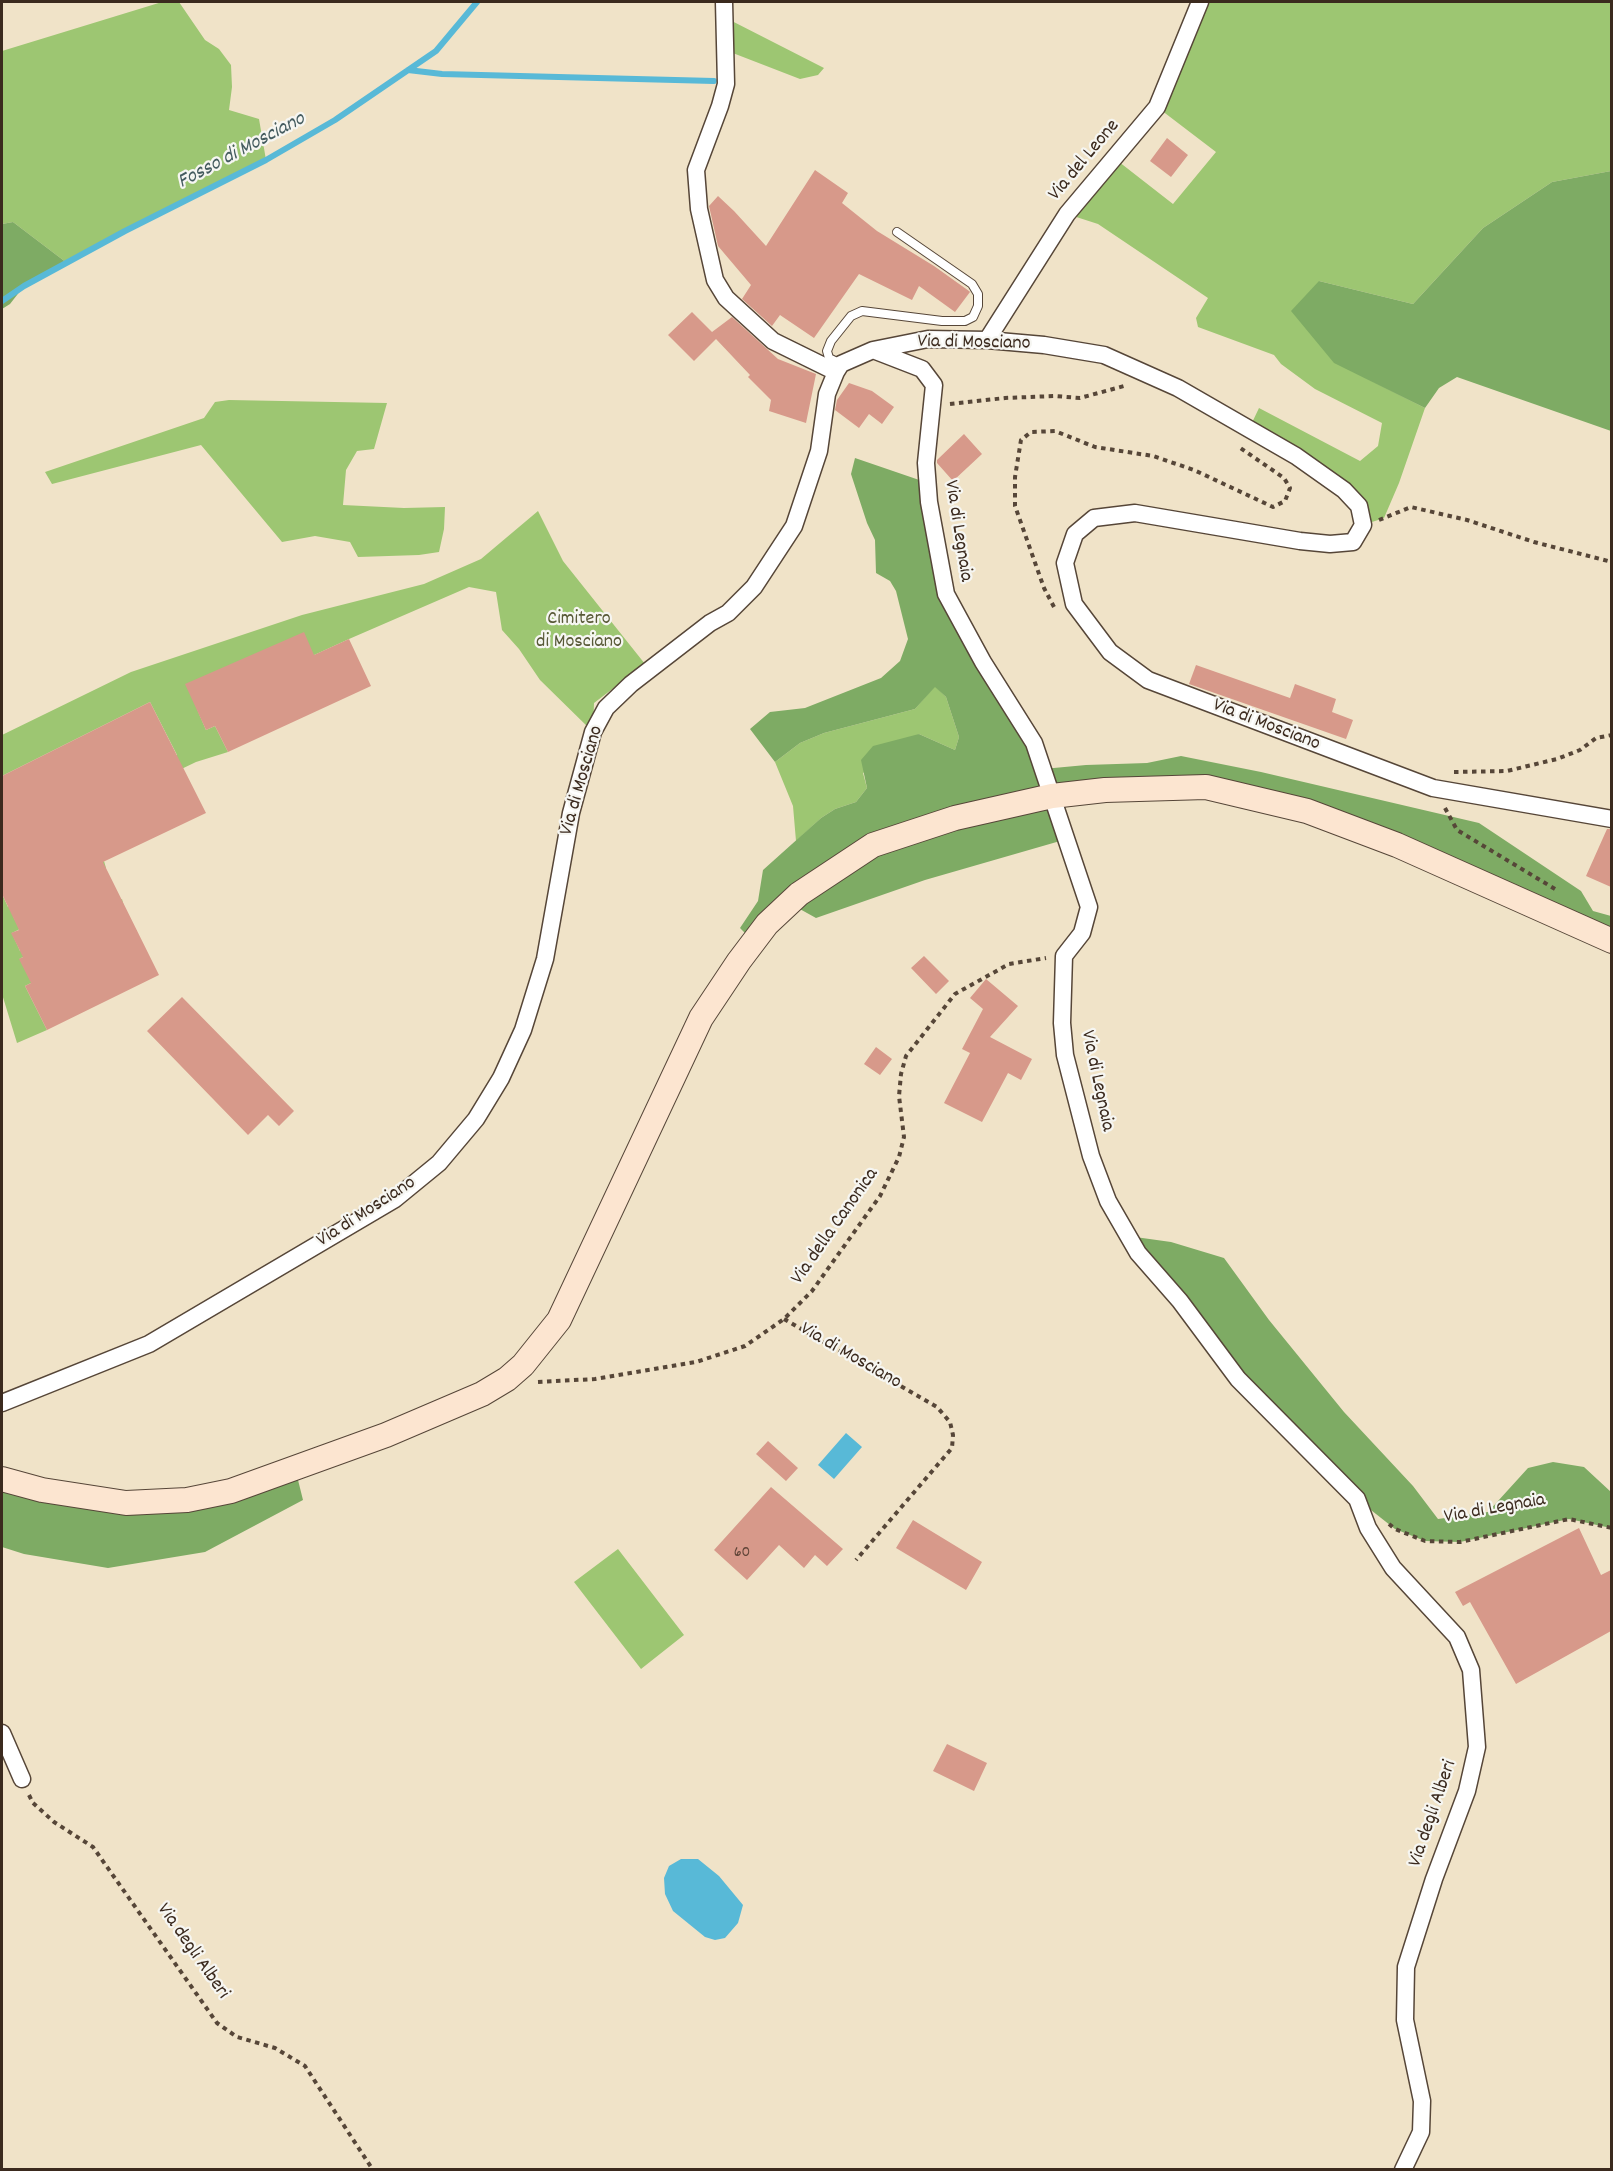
<!DOCTYPE html>
<style>
body{margin:0}
#map{position:relative;width:1613px;height:2171px;overflow:hidden;background:#f0e3c8;font-family:Dekko,sans-serif}
canvas{display:block}
.frame{position:absolute;inset:0;border:3px solid #3b2a1e;pointer-events:none}
</style>
<div id="map">
<canvas width="1613" height="2171"></canvas>
<div class="frame"></div>
</div>
<script>
const ctx = document.querySelector('canvas').getContext('2d');
ctx.lineJoin = 'round';
function paint(path, color) {
  ctx.fillStyle = color;
  ctx.fill(path, 'evenodd');
}
function poly(rows) {
  const path = new Path2D();
  for (const r of rows) {
    path.moveTo(r[0], r[1]);
    for (let i = 2; i < r.length; i += 2) path.lineTo(r[i], r[i + 1]);
  }
  return path;
}
function stroke(path, color, width, dash) {
  ctx.strokeStyle = color;
  ctx.lineWidth = width;
  ctx.lineCap = dash ? 'butt' : 'round';
  ctx.setLineDash(dash || []);
  ctx.stroke(path);
}
function write(font, color, halo, rows, align = 'center') {
  ctx.font = font + ' Dekko,sans-serif';
  ctx.lineWidth = 4.5;
  ctx.setLineDash([]);
  ctx.textBaseline = 'middle';
  ctx.strokeStyle = halo;
  ctx.fillStyle = color;
  for (const [text, x, y, turn = 0] of rows) {
    ctx.save();
    ctx.translate(x, y);
    ctx.rotate((+turn || 0) * Math.PI / 180);
    ctx.textAlign = isNaN(turn) ? turn : align;
    if (halo) ctx.strokeText(text, 0, 0);
    ctx.fillText(text, 0, 0);
    ctx.restore();
  }
}
const green = poly([
 [162,2,179,2,205,40,219,49,231,65,232,87,229,110,259,119,266,160,125,231,67,263,13,222,2,224,2,51],
 [1200,2,1611,2,1611,171,1552,182,1483,228,1413,304,1319,281,1334,362,1425,408,1399,483,1384,518,1363,525,1359,506,1249,429,1259,408,1360,461,1378,446,1382,423,1315,389,1281,364,1274,355,1198,327,1196,318,1208,298,1098,224,1067,214,1114,158,1173,204,1216,152,1157,107],
 [724,17,824,68,818,75,800,79,725,50],
 [229,400,387,403,374,449,357,451,346,470,343,505,404,508,445,507,444,529,439,552,419,555,358,557,350,542,315,536,282,542,201,445,52,484,45,472,204,418,215,402],
 [538,511,563,561,645,664,594,703,593,732,540,680,519,649,502,630,496,592,469,587,349,639,197,709,206,730,215,726,228,752,196,762,2,855,2,843,177,755,150,702,2,776,2,735,131,672,302,615,424,584,481,559],
 [935,686,946,697,959,737,955,750,919,734,863,773,867,788,856,802,835,809,821,818,796,841,793,806,775,762,800,743,824,733,915,709],
 [104,861,106,868,13,916,20,929,12,933,20,951,122,899,124,907,19,959,134,927,137,931,25,986,47,1030,17,1043,2,994,2,894,8,907],
 [618,1549,684,1635,641,1669,574,1582]
]);
const forest = poly([
 [1611,171,1611,431,1457,377,1439,388,1425,408,1334,363,1291,311,1319,281,1413,304,1483,228,1552,182],
 [13,222,67,263,24,286,10,304,2,309,2,224],
 [855,458,928,483,946,594,1043,769,1086,765,1147,763,1181,756,1261,772,1479,823,1581,891,1593,911,1611,916,1612,941,1397,845,1206,787,1053,796,1067,839,925,880,816,918,789,903,753,941,740,928,758,901,763,870,821,818,835,809,856,802,867,788,861,760,873,746,919,734,955,750,959,737,946,697,935,687,915,709,824,733,800,743,775,762,750,729,770,712,805,708,881,678,900,661,908,639,896,591,890,581,876,573,875,540,867,523,851,474],
 [1128,1236,1171,1242,1224,1258,1269,1320,1344,1412,1413,1486,1438,1519,1488,1512,1528,1468,1553,1462,1584,1467,1611,1492,1611,1528,1569,1519,1460,1542,1425,1541,1395,1529,1357,1499,1238,1379],
 [295,1468,303,1500,205,1552,108,1568,24,1554,2,1547,2,1479,126,1503]
]);
const water = poly([
 [846,1433,862,1447,834,1479,818,1465],
 [681,1859,698,1859,719,1876,743,1905,738,1923,725,1938,715,1940,705,1937,673,1911,665,1894,664,1878,669,1866]
]);
const stream = poly([
 [408,70,442,74,714,81],
 [2,301,24,286,125,231,266,160,335,120,436,51,477,2]
]);
const building = poly([
 [1167,138,1188,155,1171,177,1150,161],
 [815,170,848,193,842,203,877,231,934,266,969,291,970,292,955,312,919,286,912,300,859,274,814,338,780,315,772,326,742,299,751,285,718,246,709,206,718,196,734,211,766,246],
 [692,312,712,332,732,317,778,359,816,374,806,423,769,411,771,400,748,377,750,375,716,339,694,361,668,335],
 [849,383,872,391,894,407,882,424,869,414,859,428,835,410,837,400],
 [964,434,982,454,953,481,937,463,937,460],
 [304,632,314,655,349,639,371,686,228,752,215,726,206,730,185,684],
 [1196,665,1290,698,1295,684,1336,699,1332,712,1353,720,1346,739,1189,684],
 [150,702,206,813,103,862,159,975,47,1030,25,986,31,983,19,959,23,957,11,933,19,930,2,894,2,776],
 [1607,829,1611,829,1611,887,1586,876],
 [924,956,949,981,936,994,911,968],
 [986,979,1018,1006,990,1037,1032,1059,1021,1080,1008,1073,982,1122,944,1103,970,1053,962,1049,983,1009,970,998],
 [182,997,294,1111,279,1126,268,1115,248,1135,147,1031],
 [876,1047,892,1059,880,1075,864,1064],
 [768,1441,798,1468,786,1481,756,1454],
 [771,1487,843,1549,827,1566,815,1555,804,1568,779,1545,747,1580,714,1550],
 [913,1520,982,1562,966,1590,896,1548],
 [1579,1528,1601,1575,1611,1570,1611,1631,1516,1684,1470,1602,1463,1606,1455,1592],
 [947,1744,987,1763,974,1791,933,1771]
]);
const path = poly([
 [950,404,1005,398,1055,396,1080,398,1124,386,1127,387],
 [1379,520,1411,507,1467,520,1534,542,1612,562],
 [1054,607,1044,588,1015,506,1015,477,1021,440,1031,432,1055,431,1095,447,1153,456,1194,470,1273,507,1285,501,1290,488,1284,478,1239,447],
 [1454,772,1507,771,1557,759,1580,750,1596,738,1612,735],
 [1445,808,1457,830,1555,889],
 [784,1319,937,1407,950,1422,953,1435,952,1448,856,1560],
 [538,1382,595,1379,696,1362,745,1346,784,1319,812,1291,880,1196,899,1157,904,1137,899,1096,901,1074,906,1056,955,994,1009,964,1046,958],
 [1389,1524,1395,1529,1425,1541,1460,1542,1569,1519,1612,1528],
 [29,1795,33,1803,54,1822,93,1847,217,2023,237,2037,275,2048,305,2066,373,2170]
]);
const lane = poly([
 [841,364,829,358,827,351,831,341,851,316,862,311,942,321,965,321,973,317,978,306,978,294,972,284,897,232]
]);
const street = poly([
 [724,2,726,84,720,106,696,170,699,209,715,280,726,298,773,341,836,372],
 [987,340,1067,214,1157,107,1200,2],
 [873,350,922,369,934,385,926,463,929,502,946,594,983,662,1034,743,1089,907,1082,933,1064,956,1062,1023,1065,1055,1091,1156,1108,1201,1138,1253,1180,1301,1238,1379,1357,1499,1368,1528,1393,1568,1457,1637,1471,1670,1477,1747,1467,1791,1434,1879,1406,1967,1405,2020,1422,2101,1421,2132,1403,2170],
 [2,1403,149,1344,395,1199,439,1163,476,1119,501,1078,523,1030,545,959,571,813,593,732,606,708,631,684,710,623,728,613,754,587,794,526,819,451,827,394,836,372,841,364,873,350,928,339,987,340,1044,345,1104,355,1178,388,1296,456,1344,490,1359,506,1363,525,1353,542,1330,544,1300,541,1135,513,1094,518,1075,534,1065,563,1074,604,1110,652,1148,680,1433,788,1612,819],
 [2,1733,22,1779]
]);
const secondary = poly([
 [2,1479,42,1490,126,1503,187,1500,231,1491,386,1435,482,1394,507,1379,523,1365,559,1320,701,1018,739,961,767,924,799,894,873,845,955,818,1052,796,1105,790,1206,787,1307,811,1397,845,1612,941]
]);
const numberNames = [
 ["60",742,1554]
];
const streetNames = [
 ["Via del Leone",1085,161,-50],
 ["Via di Mosciano",974,344,1],
 ["Via di Legnaia",957,531,81],
 ["Via di Mosciano",1266,726,21],
 ["Via di Mosciano",583,781,-74],
 ["Via di Legnaia",1096,1081,78],
 ["Via di Mosciano",367,1213,-33],
 ["Via della Canonica",836,1227,-55],
 ["Via di Mosciano",850,1357,30],
 ["Via di Legnaia",1495,1510,-10],
 ["Via degli Alberi",1434,1814,-71],
 ["Via degli Alberi",192,1952,55]
];
const parkNames = [
 ["Cimitero",579,620],
 ["di Mosciano",579,643]
];
const waterNames = [
 ["Fosso di Mosciano",242,152,-28]
];
paint(green, '#9dc672');
paint(forest, '#7eab64');
paint(water, '#58b9d7');
stroke(stream, '#58b9d7', 6);
paint(building, '#d7998a');
stroke(lane, '#564638', 10);
stroke(street, '#564638', 19);
stroke(secondary, '#564638', 26);
stroke(path, '#564638', 4, [4.5, 4.5]);
stroke(lane, '#fff', 8);
stroke(street, '#fff', 16);
stroke(secondary, '#fce5d0', 24);
write('16px', '#624639', null, numberNames);
write('20px', '#3b2a1e', '#f6f6f2', streetNames);
write('20px', '#585937', '#f6f6f2', parkNames);
write('italic 21px', '#455c5f', '#f6f6f2', waterNames);
</script>
